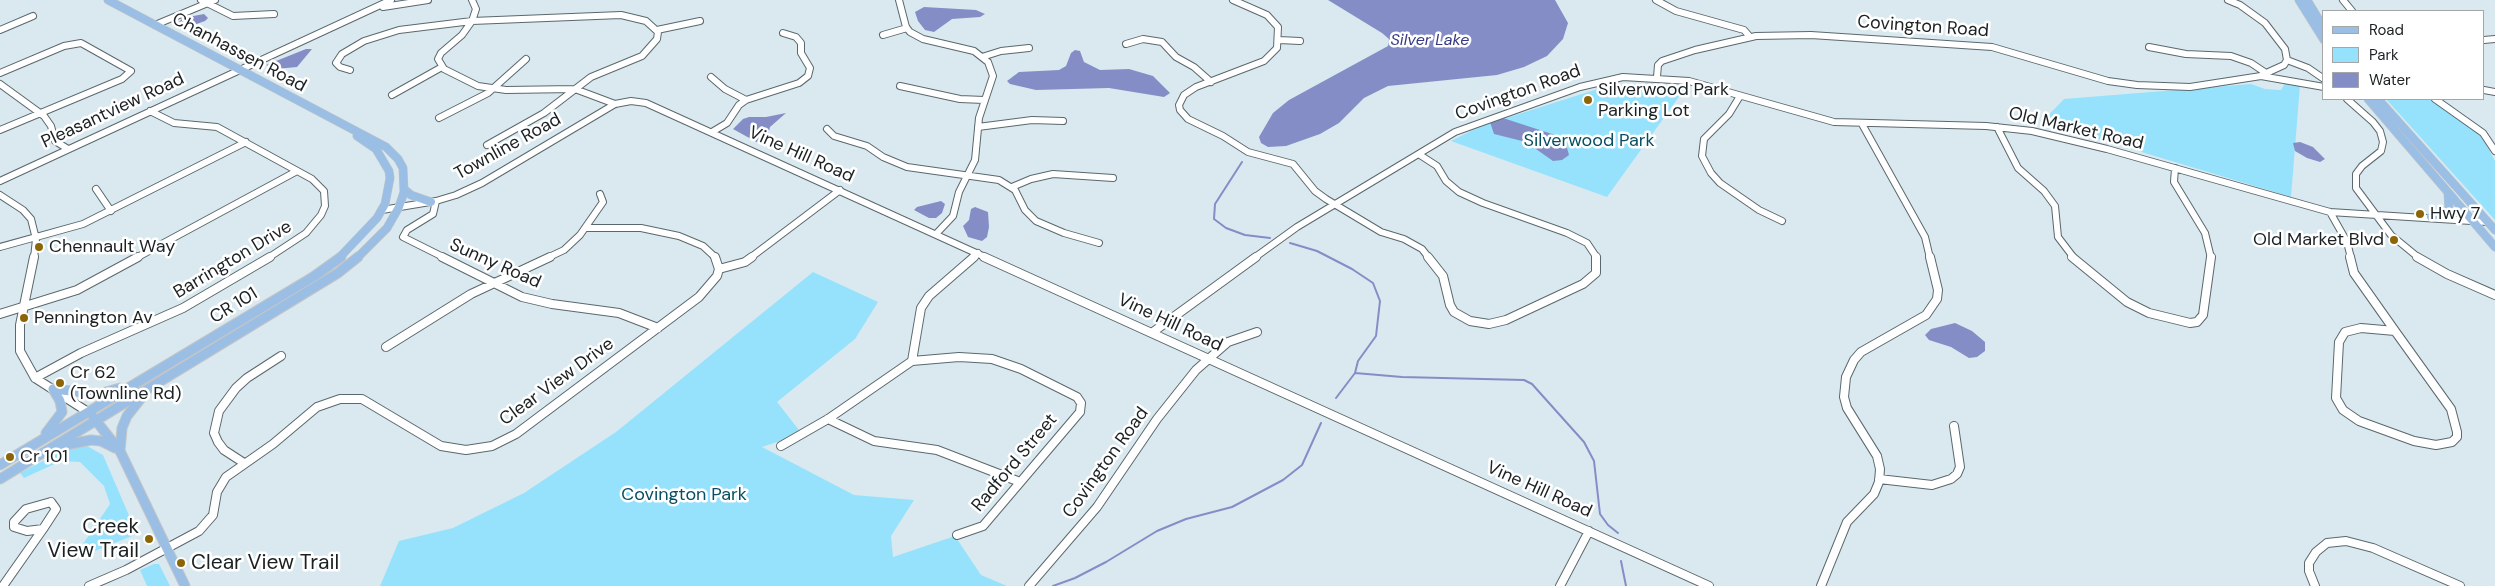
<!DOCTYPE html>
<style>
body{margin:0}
#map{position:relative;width:2495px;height:586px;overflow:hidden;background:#d9e9ef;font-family:"DM Sans",sans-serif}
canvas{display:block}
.legend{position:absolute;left:2322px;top:10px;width:162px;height:90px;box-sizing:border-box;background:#fff;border:1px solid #a4a6a7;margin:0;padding:6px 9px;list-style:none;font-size:15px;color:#1b2022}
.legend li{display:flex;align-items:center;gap:10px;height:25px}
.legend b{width:25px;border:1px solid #a4a6a7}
</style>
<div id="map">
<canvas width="2495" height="586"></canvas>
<ul class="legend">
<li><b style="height:6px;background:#9bbfe4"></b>Road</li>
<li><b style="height:14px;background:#96e2fc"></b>Park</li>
<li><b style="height:14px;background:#858dc7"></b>Water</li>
</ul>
</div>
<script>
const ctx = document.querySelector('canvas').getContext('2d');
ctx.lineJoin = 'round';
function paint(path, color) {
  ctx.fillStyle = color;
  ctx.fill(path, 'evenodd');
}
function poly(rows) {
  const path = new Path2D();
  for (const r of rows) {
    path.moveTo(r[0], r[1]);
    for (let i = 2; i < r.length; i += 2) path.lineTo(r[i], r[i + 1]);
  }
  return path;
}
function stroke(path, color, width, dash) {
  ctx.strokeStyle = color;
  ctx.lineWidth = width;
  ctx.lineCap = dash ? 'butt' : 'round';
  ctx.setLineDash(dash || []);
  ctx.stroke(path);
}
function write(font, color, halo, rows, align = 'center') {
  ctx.font = font + ' "DM Sans",sans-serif';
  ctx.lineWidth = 5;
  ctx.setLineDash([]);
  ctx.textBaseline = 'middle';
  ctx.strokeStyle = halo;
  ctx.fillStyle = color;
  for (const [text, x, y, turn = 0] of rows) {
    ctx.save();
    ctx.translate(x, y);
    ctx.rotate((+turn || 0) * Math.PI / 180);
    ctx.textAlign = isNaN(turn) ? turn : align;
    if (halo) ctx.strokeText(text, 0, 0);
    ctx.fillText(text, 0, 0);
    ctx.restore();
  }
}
const green = poly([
 [1648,83,1686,87,1607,197,1451,141,1481,126,1607,86],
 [2285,83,2300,85,2291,197,2042,122,2064,99,2251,84,2265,89,2281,90],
 [2386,99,2429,99,2482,136,2495,161,2495,220],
 [813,272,878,302,855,339,777,402,799,430,780,441,762,447,854,495,914,500,891,536,893,557,955,536,981,575,1007,586,380,586,399,541,453,528,524,493,616,432],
 [87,446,103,455,137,534,90,553,79,550,110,504,104,486,80,462,61,461,24,478,20,473,62,451],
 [154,564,159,564,170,586,147,586,140,570]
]);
const water = poly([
 [1328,0,1555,0,1568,23,1563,39,1547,56,1524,67,1497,75,1388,86,1364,98,1339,123,1320,134,1286,146,1268,147,1261,143,1259,137,1273,113,1289,100,1388,46,1389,39,1382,33],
 [924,7,976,10,985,14,980,17,952,19,934,32,925,30,918,21,915,12],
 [204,14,208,18,205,21,188,27,182,27,182,22,179,22,183,18],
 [306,49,312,49,297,67,276,69,266,65],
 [1075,50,1080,51,1084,62,1100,70,1129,69,1153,76,1170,93,1164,97,1109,88,1036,90,1010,84,1007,81,1019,72,1059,70,1066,66,1071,53],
 [786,113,770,127,766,144,762,145,733,129,743,119,749,117,766,117],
 [1503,118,1552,134,1561,140,1567,148,1569,155,1562,160,1553,161,1526,142,1494,134,1490,122],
 [2300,142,2313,147,2325,159,2320,162,2307,158,2295,151,2293,143],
 [941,201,945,204,942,213,936,218,929,218,914,210,917,207],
 [975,207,988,212,989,227,987,237,982,241,968,237,963,226,969,220,971,209],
 [1955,323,1972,331,1985,342,1985,351,1977,357,1969,358,1951,347,1929,340,1925,335,1931,329]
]);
const stream = poly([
 [1242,162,1215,204,1214,219,1226,228,1245,235,1270,238],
 [1290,243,1317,251,1352,269,1373,283,1380,301,1376,336,1358,361,1355,373,1336,398],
 [1355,373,1402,377,1524,380,1532,384,1584,442,1594,461,1600,514,1608,525,1618,533],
 [1621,561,1626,586],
 [1053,586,1075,578,1106,562,1157,531,1186,519,1232,507,1283,480,1302,465,1321,423]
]);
const minorFar1 = poly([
 [201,0,233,16,274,14],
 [472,0,476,9,472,21,462,35,441,53,438,59,444,69,478,86,506,90,575,89,615,104],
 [899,0,906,27,910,32,923,39,974,51,988,62,993,76,979,118,975,160,959,192,953,216,936,234],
 [1233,0,1267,15,1278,27,1277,48,1264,61,1196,87,1184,95,1179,105,1180,110,1188,119,1223,136,1248,152,1293,164,1315,191,1326,199,1381,232,1404,239,1422,249,1429,258],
 [1656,0,1676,11,1744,30,1750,37],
 [2228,0,2240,5,2265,23,2285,49,2287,60,2284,65,2262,75],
 [2343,0,2352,11],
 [383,7,428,0],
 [155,25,215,0],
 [0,30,33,16],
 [657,30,700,21],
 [883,35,907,28],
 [1279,40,1300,41],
 [2484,40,2495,39],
 [1126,44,1143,39,1162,42,1176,57,1194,67,1211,82],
 [2149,47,2186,54,2231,56,2251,63,2266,73],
 [982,57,1001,51,1029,48],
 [2287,60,2308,68,2324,79],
 [350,70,340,67,336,63,342,54,364,41,399,30,472,21,621,15,646,21,658,32,657,39,642,56,591,77,544,113,487,145],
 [0,73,64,46,81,43,131,71,122,79,0,130],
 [711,77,725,89,746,100],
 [1657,77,1658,65,1662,61,1695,50,1756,36,1811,35,1992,47,2108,81,2137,85,2190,87,2261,76,2324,87],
 [0,84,44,116,51,126,55,141,68,149],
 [900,86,960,99,984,100],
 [2484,90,2495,92],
 [392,95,442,67],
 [1740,96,1729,114,1704,139,1702,156,1711,173,1720,183,1759,210,1782,221],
 [2347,99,2373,122,2380,131,2383,142,2381,151,2362,166,2356,174,2356,188,2391,235,2419,258],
 [2435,99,2483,133,2495,151],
 [150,111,174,123,217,127,312,179,324,191,325,206,321,215,306,233,268,258],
 [439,118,488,93,526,59],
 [1862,124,1925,237,1930,258],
 [978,127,1032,120,1063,121],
 [1997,127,2018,168,2044,191,2055,206,2058,237,2074,258],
 [827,129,834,136,867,146,883,157,907,167,999,180,1015,190,1025,210,1036,221,1064,233,1099,243],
 [712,132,727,123,739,105,746,100,799,83,808,76,810,68,801,53,801,43,796,37,783,33],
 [1420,155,1437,166,1446,181,1459,192,1483,203,1567,233,1587,243,1597,258],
 [2175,168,2174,182,2205,233,2211,258],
 [0,181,391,0],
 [1012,187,1031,179,1053,174,1113,178],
 [96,189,111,211],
 [0,195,23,210,31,219,36,239,34,258],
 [436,201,433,214,407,230,403,237,445,258],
 [382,210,436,201,456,195,482,183,615,104,631,101,646,103,987,258],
 [2330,212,2347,242,2351,258],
 [585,228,641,228,679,236,703,246,716,258],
 [0,247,83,224,246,142],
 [136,258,297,171],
 [547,258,564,250,580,235,603,202,600,194],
 [750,258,840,190],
 [972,258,978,253],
 [1254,258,1297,227,1455,132,1580,87,1623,77,1689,81,1834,122,1986,126,2032,131,2107,149,2330,212,2487,222]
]);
const minor = poly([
 [34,257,20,325,20,351,35,378,88,412],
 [442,257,522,297,552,304,619,313,658,328],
 [984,257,1709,586],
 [1428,257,1443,276,1450,305,1454,312,1470,321,1489,324,1506,320,1583,284,1596,273,1596,257],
 [2072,257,2127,302,2149,313,2190,323,2197,322,2203,315,2211,257],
 [2350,257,2354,273,2395,331],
 [2417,257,2447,274,2495,295],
 [719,269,745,262,752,257],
 [0,314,77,290,138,257],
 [2361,328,2395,331,2451,409,2457,432,2457,437,2452,442,2436,445,2414,441,2359,421,2343,410,2336,398,2339,342,2345,332,2361,328],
 [1153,332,1256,257],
 [386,347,471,294,550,257],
 [912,361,959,357,992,359,1021,369,1077,397,1081,403,1080,412,983,526,957,535],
 [35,378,81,353,183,308,270,257],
 [828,419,874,441,937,450,1020,482],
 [781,446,828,419,912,361,921,308,929,296,974,257],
 [244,463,224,450,218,442,214,433,219,411,236,388,247,378,281,356],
 [1879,479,1932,485,1951,479,1957,474,1960,467,1954,426],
 [51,502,56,509,43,529,27,531,14,527,14,522,26,509,51,502],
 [3,586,43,529],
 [89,586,126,570,199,531,213,515,217,492,226,477,273,444,317,407,340,399,362,399,441,446,466,450,492,446,516,434,699,297,717,276,719,269,715,257],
 [1029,586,1097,507,1157,419,1196,370,1228,342,1257,332],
 [1560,586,1589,531],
 [1821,586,1847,522,1874,494,1879,482,1880,469,1877,456,1847,408,1844,397,1846,377,1854,360,1861,352,1926,315,1937,299,1938,290,1930,257],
 [2315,586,2309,571,2309,563,2316,552,2327,543,2346,541,2373,548,2460,586]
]);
const majorFar1 = poly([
 [108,0,386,147,398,159,403,168,404,192,399,207,387,228,357,258],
 [2299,0,2324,40],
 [2307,0,2324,28],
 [2368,99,2495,247],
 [2378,99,2495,230],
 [404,189,411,195,431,202],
 [2431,217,2449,209,2448,194],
 [339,258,377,218,385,204,390,178,389,171,376,149,357,136]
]);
const major = poly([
 [53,389,99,394,120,388],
 [93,417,120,451,185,586],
 [46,433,62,412,60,401,53,389],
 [61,446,91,440,101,441,115,448],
 [120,451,122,428,127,416,142,397],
 [0,465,313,277,341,257],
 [0,479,338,273,358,257]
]);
const markers = [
 [1588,100,5,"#8c6506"],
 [2420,214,5,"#8c6506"],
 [2394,240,5,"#8c6506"],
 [39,247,5,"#8c6506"],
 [24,318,5,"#8c6506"],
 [60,383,5,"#8c6506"],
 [10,457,5,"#8c6506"],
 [149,539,5,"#8c6506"],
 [181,563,5,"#8c6506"]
];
const farWaternames = [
 ["Silver Lake",1430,41]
];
const streetNames = [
 ["Covington Road",1923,27,4],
 ["Chanhassen Road",239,53,28],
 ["Covington Road",1518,93,-20],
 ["Pleasantview Road",113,111,-25],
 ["Old Market Road",2076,129,13],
 ["Townline Road",508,147,-29],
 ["Vine Hill Road",801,155,24],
 ["Barrington Drive",233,260,-31],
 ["Sunny Road",495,264,24],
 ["CR 101",234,306,-31],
 ["Vine Hill Road",1170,323,25],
 ["Clear View Drive",557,382,-36],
 ["Radford Street",1015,463,-50],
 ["Covington Road",1106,463,-54],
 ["Vine Hill Road",1539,490,24]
];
const poiNames = [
 ["Silverwood Park",1598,90],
 ["Parking Lot",1598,111],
 ["Hwy 7",2430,214],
 ["Old Market Blvd",2384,240,"right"],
 ["Chennault Way",49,247],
 ["Pennington Av",34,318],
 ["Cr 62",70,373],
 ["(Townline Rd)",70,394],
 ["Cr 101",20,457]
];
const parkNames = [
 ["Silverwood Park",1589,141],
 ["Covington Park",684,495]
];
const nearPoinames = [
 ["Creek",139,527],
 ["View Trail",139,551],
 ["Clear View Trail",191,563,"left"]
];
paint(green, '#96e2fc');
paint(water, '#858dc7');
stroke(stream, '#858dc7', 2);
stroke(minorFar1, '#5b686d', 8);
stroke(minor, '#5b686d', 10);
stroke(majorFar1, '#c4c5c6', 9);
stroke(major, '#c4c5c6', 11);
stroke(minorFar1, '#fff', 6);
stroke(minor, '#fff', 8);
stroke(majorFar1, '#9bbfe4', 8);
stroke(major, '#9bbfe4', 9);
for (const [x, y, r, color] of markers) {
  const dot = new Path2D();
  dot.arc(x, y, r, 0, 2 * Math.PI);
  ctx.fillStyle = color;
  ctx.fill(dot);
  stroke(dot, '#fff', 2);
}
write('italic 16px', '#373980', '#fff', farWaternames);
write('18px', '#1b2022', '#fff', streetNames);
write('18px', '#1b2022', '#fff', poiNames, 'left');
write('18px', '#084f62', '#fff', parkNames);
write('21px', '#1b2022', '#fff', nearPoinames, 'right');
</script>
